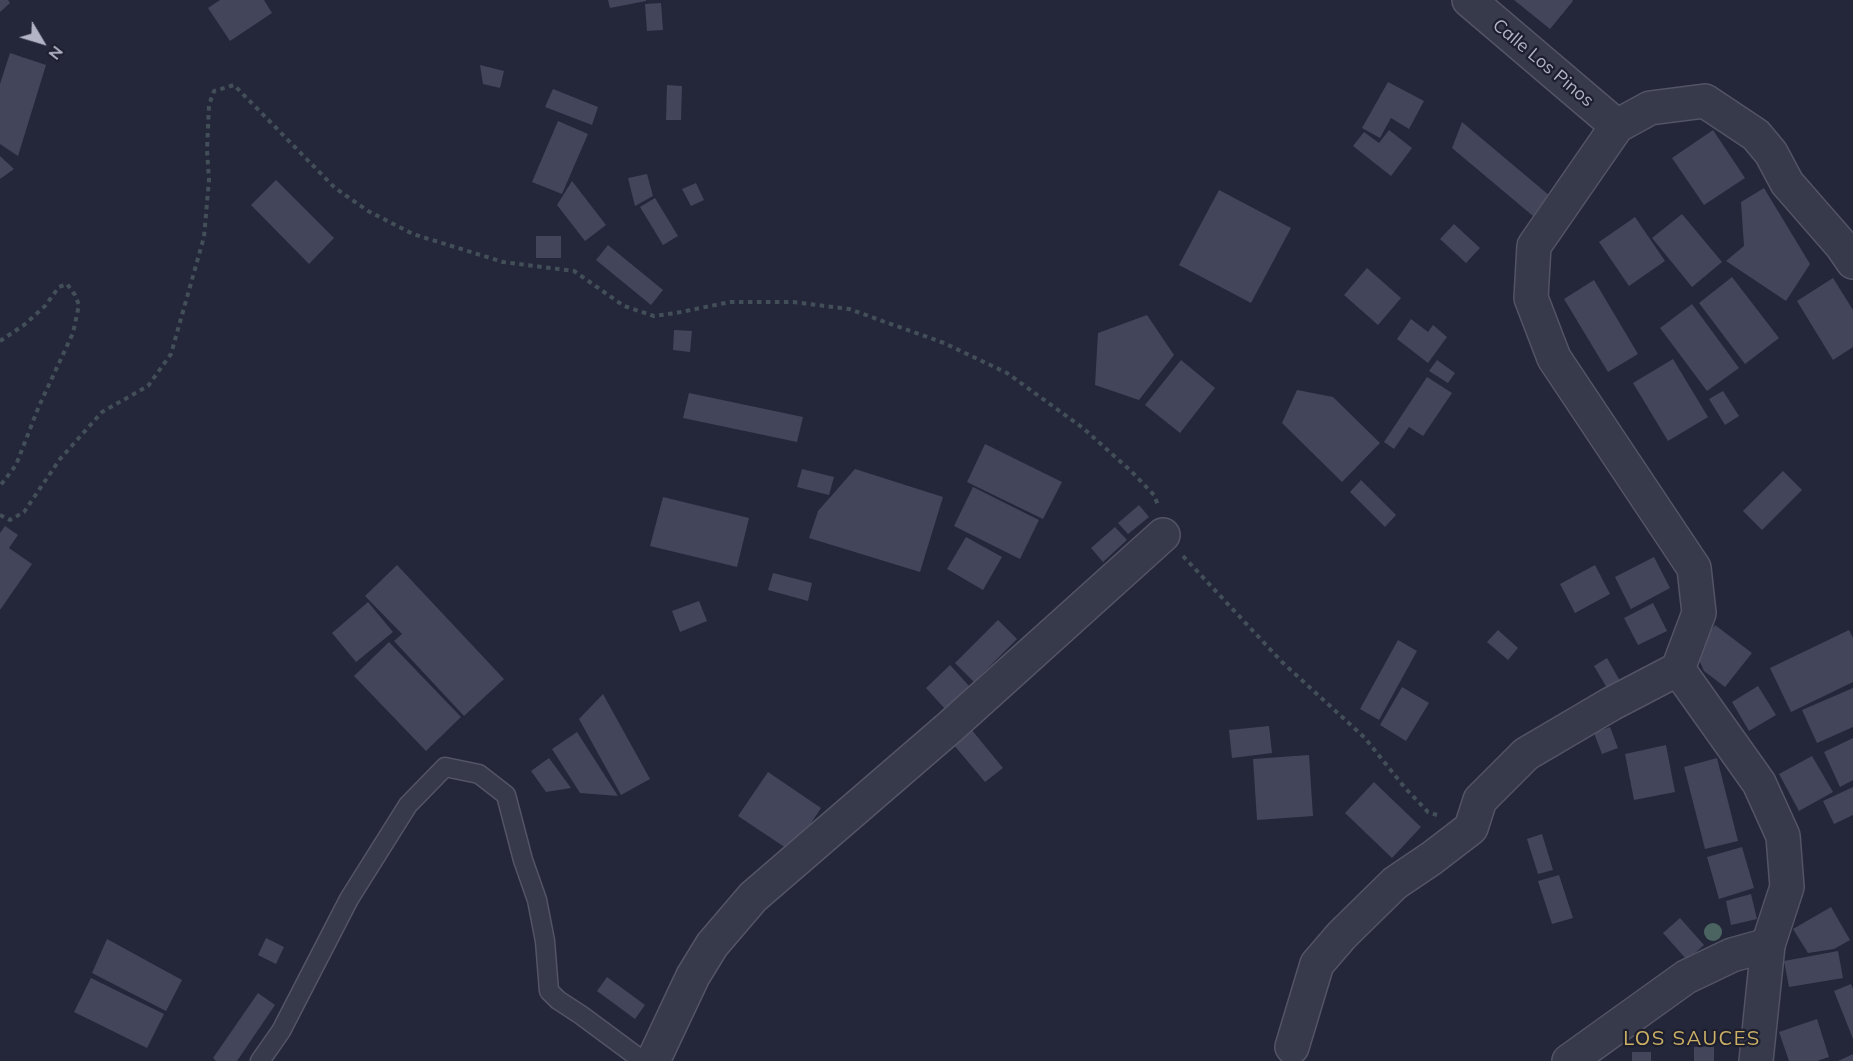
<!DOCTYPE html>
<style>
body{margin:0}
#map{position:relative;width:1853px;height:1061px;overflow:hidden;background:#24273a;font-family:Mulish,sans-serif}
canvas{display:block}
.north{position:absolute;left:12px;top:12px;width:60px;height:60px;-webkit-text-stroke:4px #1d1f2f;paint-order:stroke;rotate:128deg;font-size:16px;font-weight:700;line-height:24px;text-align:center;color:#b3b4c6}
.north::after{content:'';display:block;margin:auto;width:21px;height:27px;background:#b3b4c6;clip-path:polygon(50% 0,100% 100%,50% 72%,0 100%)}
</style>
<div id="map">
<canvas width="1853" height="1061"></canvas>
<div class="north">N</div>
</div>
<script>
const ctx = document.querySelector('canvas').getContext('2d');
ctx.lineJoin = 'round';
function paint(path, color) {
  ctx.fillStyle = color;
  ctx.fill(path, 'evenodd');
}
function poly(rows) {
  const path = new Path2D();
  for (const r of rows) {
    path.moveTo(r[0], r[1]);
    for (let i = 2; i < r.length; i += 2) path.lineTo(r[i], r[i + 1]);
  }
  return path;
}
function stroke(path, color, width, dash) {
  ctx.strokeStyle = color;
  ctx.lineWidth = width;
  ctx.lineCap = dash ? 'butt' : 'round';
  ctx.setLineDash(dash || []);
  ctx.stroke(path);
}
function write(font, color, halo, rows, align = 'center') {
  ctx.font = font + ' Mulish,sans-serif';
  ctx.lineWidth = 4.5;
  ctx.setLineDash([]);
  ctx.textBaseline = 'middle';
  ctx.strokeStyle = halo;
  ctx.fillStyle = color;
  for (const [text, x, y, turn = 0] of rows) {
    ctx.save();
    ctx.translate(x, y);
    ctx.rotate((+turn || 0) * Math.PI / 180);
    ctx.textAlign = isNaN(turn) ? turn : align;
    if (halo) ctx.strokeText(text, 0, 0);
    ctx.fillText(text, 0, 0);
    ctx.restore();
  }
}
const building = poly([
 [0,0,8,0,10,3,0,12],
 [220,0,264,0,272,13,230,41,208,8],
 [608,0,646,0,646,1,610,8],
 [1514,0,1572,0,1573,1,1550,29],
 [661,3,663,30,647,31,645,4],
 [10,53,46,65,18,156,0,144,0,84],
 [480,65,504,71,500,88,483,84],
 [1388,82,1424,101,1409,129,1391,118,1380,138,1362,128],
 [667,85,682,86,681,120,666,120],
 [553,89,598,107,592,125,545,107],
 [558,121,588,134,562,194,532,182],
 [1462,122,1550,196,1533,216,1452,148],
 [1389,130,1412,148,1391,176,1353,146,1364,132,1379,143],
 [1713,130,1745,178,1704,205,1672,158],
 [0,156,14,169,0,179],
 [647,174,653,196,635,206,628,178],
 [276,180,334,238,309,264,251,205],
 [572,181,606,225,585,241,557,205],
 [696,183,704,200,691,206,682,189],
 [1764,188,1810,264,1786,301,1726,261,1744,246,1741,202],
 [1219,190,1291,228,1251,303,1179,265],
 [655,198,678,236,663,245,640,207],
 [1682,214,1722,262,1692,287,1652,238],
 [1635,217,1665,261,1629,286,1599,242],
 [1454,224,1480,248,1466,263,1440,239],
 [536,236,561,236,561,258,536,258],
 [608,245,663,290,651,305,596,260],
 [1367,268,1401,298,1378,325,1344,295],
 [1732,277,1779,338,1745,364,1699,303],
 [1833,278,1853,310,1853,347,1833,360,1797,301],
 [1594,280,1638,354,1608,372,1564,299],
 [1692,304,1739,368,1707,391,1660,328],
 [1147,315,1174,355,1139,400,1095,385,1098,333],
 [1411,319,1428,332,1433,325,1447,337,1428,363,1397,339],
 [674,330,692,331,690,352,673,350],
 [1673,359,1708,417,1668,441,1633,383],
 [1181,360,1215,388,1180,433,1145,405],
 [1437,360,1455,373,1448,383,1429,371],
 [1427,377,1452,393,1423,436,1409,427,1394,449,1384,442],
 [1297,390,1333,397,1380,443,1342,482,1282,423],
 [1723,391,1739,416,1725,425,1709,399],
 [689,393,803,417,797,442,683,418],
 [985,444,1062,482,1043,519,967,482],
 [802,469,834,477,829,495,797,487],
 [855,469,943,497,920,572,809,538,818,511],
 [1783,471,1802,490,1762,530,1743,511],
 [1361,480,1396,515,1385,527,1350,492],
 [973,487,1039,520,1020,559,954,526],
 [663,497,749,518,737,567,650,546],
 [1139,505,1149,517,1128,534,1118,523],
 [5,526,18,535,9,548,32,564,0,610,0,533],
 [1115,527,1127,540,1103,562,1091,548],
 [966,537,1002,557,983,590,947,569],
 [1654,557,1670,588,1631,609,1615,577],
 [397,565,504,679,464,716,394,641,402,634,365,596],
 [1595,565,1610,594,1575,613,1560,584],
 [773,573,812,583,808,601,768,590],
 [699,601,707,621,680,632,672,611],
 [368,602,393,632,356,662,332,633],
 [1653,603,1667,631,1638,645,1624,618],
 [998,620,1017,639,974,682,955,663],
 [1715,625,1752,653,1725,687,1704,671,1695,651],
 [1498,630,1518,648,1508,660,1487,642],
 [1849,630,1853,638,1853,682,1791,712,1770,668],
 [1398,640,1417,651,1379,720,1360,709],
 [389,642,461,717,426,751,354,676],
 [1607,658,1620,681,1607,688,1594,666],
 [950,665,970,687,945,709,926,688],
 [1758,686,1776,715,1749,731,1732,702],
 [1402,687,1429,703,1406,741,1380,725],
 [1853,688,1853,727,1817,743,1802,710],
 [603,694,650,779,621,795,579,719],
 [1269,726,1272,753,1232,758,1229,730],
 [1610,727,1618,748,1602,754,1594,733],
 [971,729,1003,768,985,782,953,744],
 [577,732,618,796,580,793,552,749],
 [1853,738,1853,780,1840,787,1824,752],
 [1666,745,1675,792,1634,800,1625,754],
 [1309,755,1313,816,1257,820,1253,759],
 [1812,756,1833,792,1799,811,1779,774],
 [549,758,571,788,546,792,531,771],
 [1717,758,1738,841,1705,849,1684,767],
 [768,772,821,808,792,852,738,816],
 [1374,782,1421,827,1392,858,1345,813],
 [1853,787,1853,815,1834,824,1823,801],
 [1542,834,1553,870,1538,874,1527,839],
 [1742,847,1754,888,1719,899,1707,857],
 [1559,875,1573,918,1552,924,1538,881],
 [1751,894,1757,919,1731,925,1726,901],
 [1831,907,1850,940,1834,949,1808,953,1793,929],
 [1680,918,1704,945,1687,960,1663,933],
 [266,938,284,947,276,964,258,955],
 [107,939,182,980,166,1011,92,973],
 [1838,951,1843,978,1789,987,1784,961],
 [607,977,645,1005,635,1019,597,991],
 [91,978,164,1014,147,1048,74,1012],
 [1851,984,1853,989,1853,1039,1834,991],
 [258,993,275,1005,237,1061,216,1061,213,1058],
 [1817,1019,1829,1057,1817,1061,1789,1061,1779,1032],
 [1714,1046,1714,1061,1694,1061,1694,1047],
 [1632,1052,1651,1052,1651,1061,1632,1061],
 [1853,1054,1853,1061,1838,1061]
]);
const path = poly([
 [0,341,24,325,45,306,59,287,67,284,75,295,79,305,73,333,39,406,16,465,0,486],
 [0,515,10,520,24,512,60,459,102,412,148,386,171,354,204,237,209,180,207,150,209,105,214,91,234,85,335,188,368,211,413,234,503,262,574,271,624,306,654,316,676,313,730,302,793,302,849,309,944,343,1007,373,1083,428,1132,472,1154,495,1158,505],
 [1183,556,1282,662,1365,738,1405,788,1428,812,1437,815]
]);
const service = poly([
 [260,1061,281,1031,349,899,408,805,445,767,479,774,506,795,523,860,537,900,545,941,549,991,558,1000,581,1015,643,1061]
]);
const minor = poly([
 [1469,0,1617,126],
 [1292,1047,1317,964,1342,935,1395,883,1432,858,1471,828,1480,800,1526,754,1611,704,1678,669],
 [653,1061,693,976,712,945,753,897,950,727,1163,535],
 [1569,1061,1686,977,1732,955,1768,945]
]);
const tertiary = poly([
 [1756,1061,1768,945,1787,887,1783,836,1759,783,1678,669,1699,613,1694,568,1554,358,1531,298,1534,246,1617,126,1650,108,1705,101,1756,135,1771,153,1787,183,1842,246,1853,262]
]);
const trees = [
 [1713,932]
];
const streetNames = [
 ["Calle Los Pinos",1543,63,40]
];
const neighbourhoodNames = [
 ["LOS SAUCES",1692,1039]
];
paint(building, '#43455b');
stroke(service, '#535465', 21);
stroke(minor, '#535465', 36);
stroke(tertiary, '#535465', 36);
stroke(path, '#434f58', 4, [4.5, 4.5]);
stroke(service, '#373a4a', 18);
stroke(minor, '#373a4a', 33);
stroke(tertiary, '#373a4a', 33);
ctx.fillStyle = '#4b6461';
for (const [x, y] of trees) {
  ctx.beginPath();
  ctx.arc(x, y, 9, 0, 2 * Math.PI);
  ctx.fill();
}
write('18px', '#b3b4c6', '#1d1f2f', streetNames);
ctx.letterSpacing = '1.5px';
write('20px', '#cdb166', '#1d1f2f', neighbourhoodNames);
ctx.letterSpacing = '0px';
</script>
